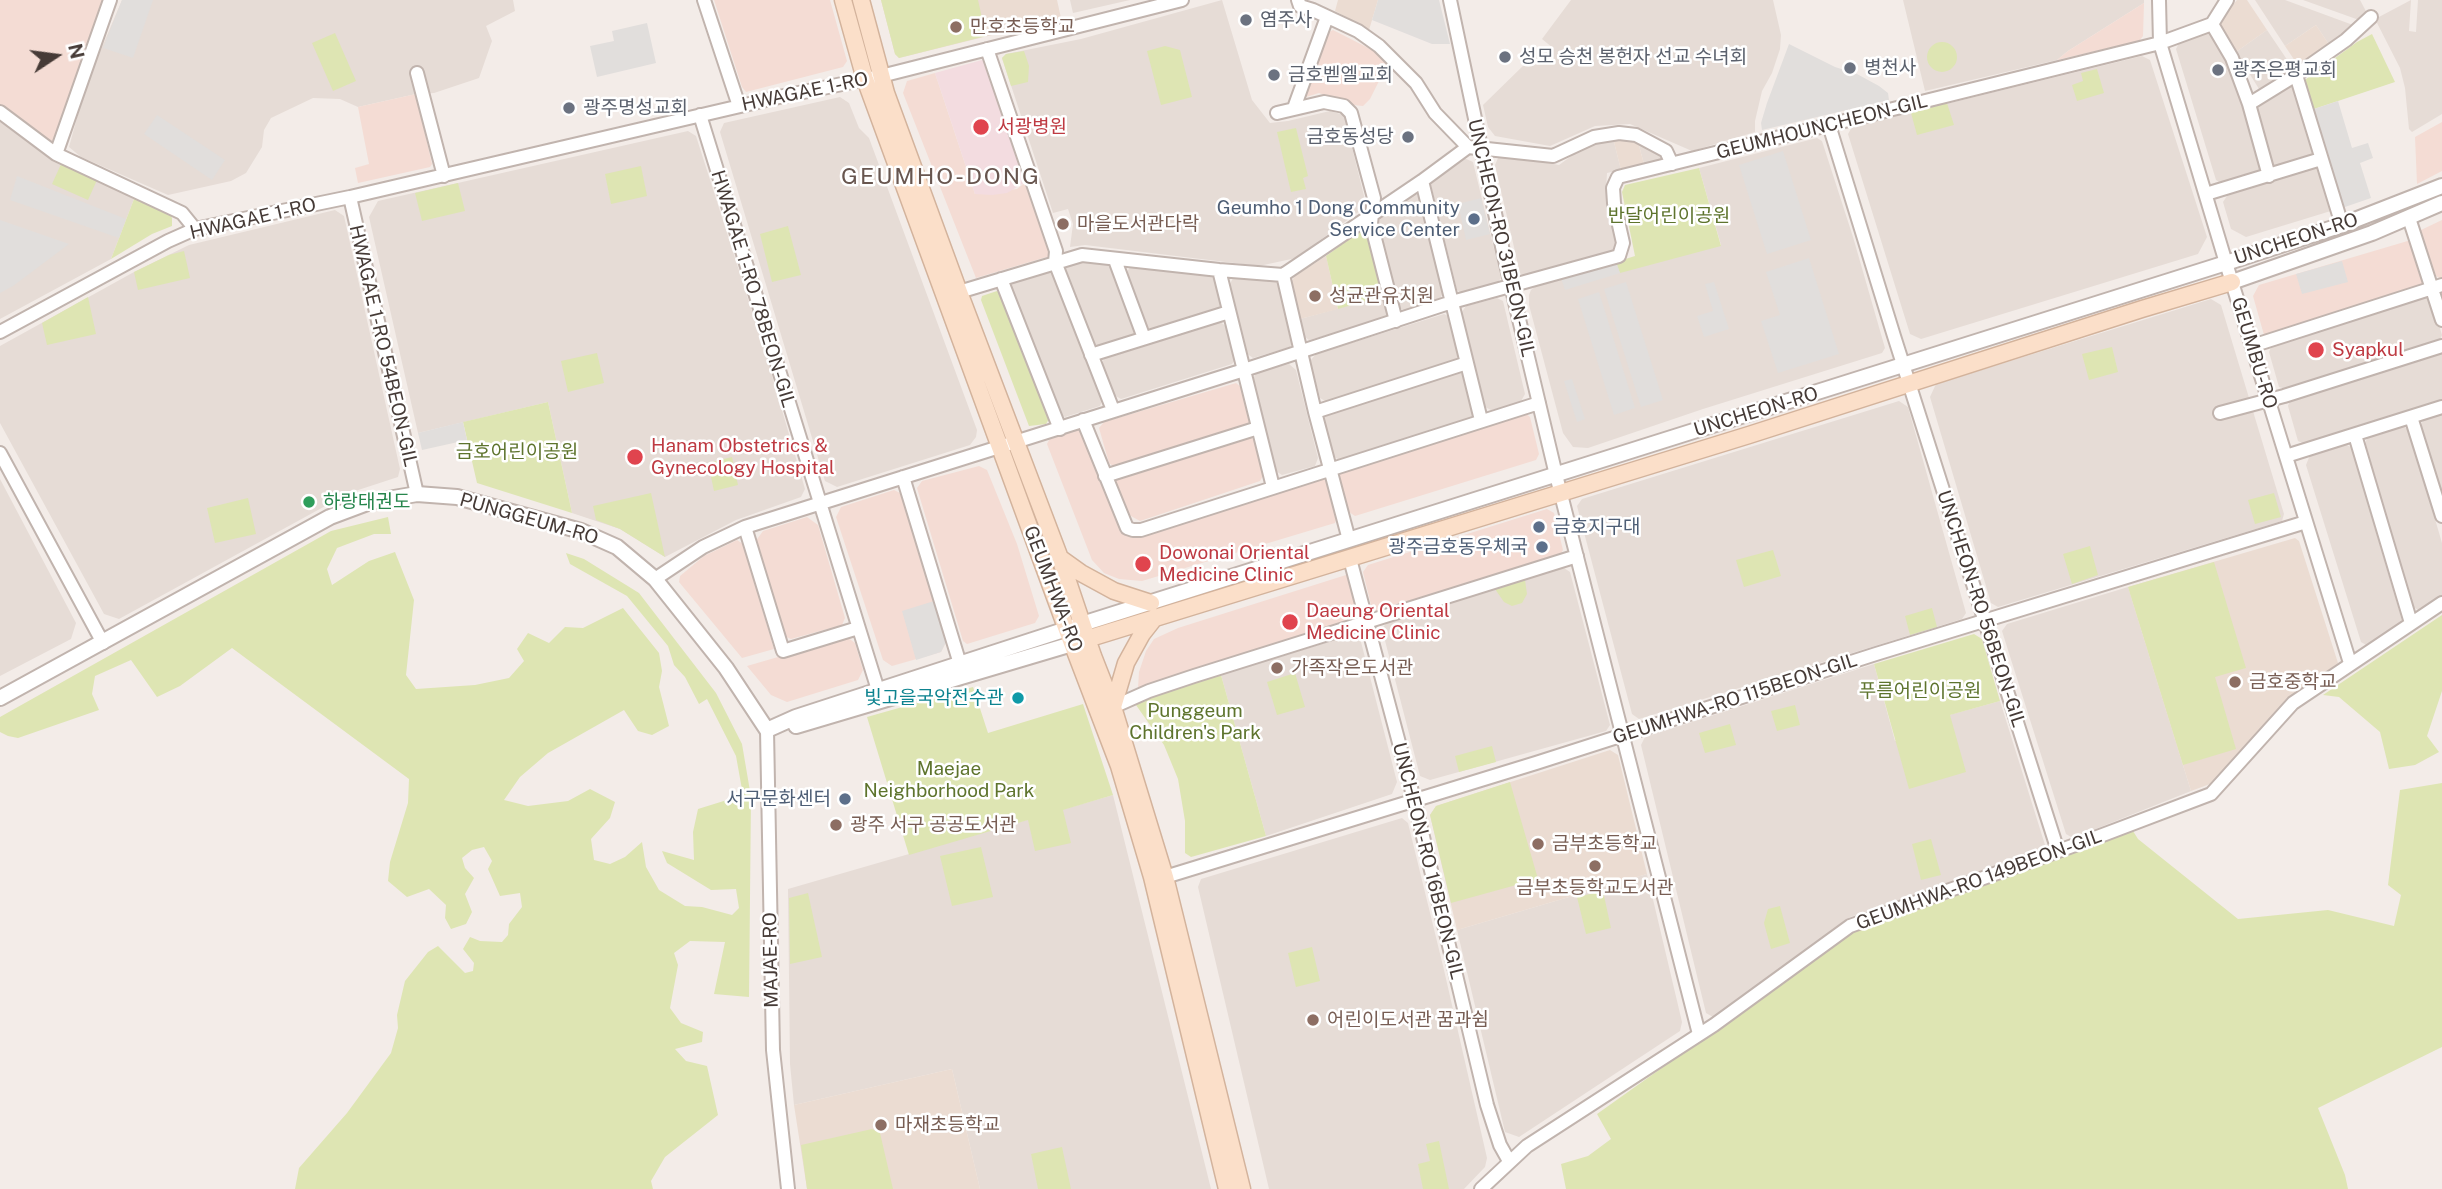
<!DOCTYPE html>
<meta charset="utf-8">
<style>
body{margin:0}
#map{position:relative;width:2442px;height:1189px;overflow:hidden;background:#f3ece8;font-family:"Public Sans",sans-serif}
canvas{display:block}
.north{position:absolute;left:21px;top:21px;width:70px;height:70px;-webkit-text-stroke:5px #fff;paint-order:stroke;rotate:77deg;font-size:19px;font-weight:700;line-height:28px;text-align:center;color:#463b37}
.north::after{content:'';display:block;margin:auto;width:24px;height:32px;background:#463b37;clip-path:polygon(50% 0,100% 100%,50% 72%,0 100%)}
</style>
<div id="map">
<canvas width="2442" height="1189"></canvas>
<div class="north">N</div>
</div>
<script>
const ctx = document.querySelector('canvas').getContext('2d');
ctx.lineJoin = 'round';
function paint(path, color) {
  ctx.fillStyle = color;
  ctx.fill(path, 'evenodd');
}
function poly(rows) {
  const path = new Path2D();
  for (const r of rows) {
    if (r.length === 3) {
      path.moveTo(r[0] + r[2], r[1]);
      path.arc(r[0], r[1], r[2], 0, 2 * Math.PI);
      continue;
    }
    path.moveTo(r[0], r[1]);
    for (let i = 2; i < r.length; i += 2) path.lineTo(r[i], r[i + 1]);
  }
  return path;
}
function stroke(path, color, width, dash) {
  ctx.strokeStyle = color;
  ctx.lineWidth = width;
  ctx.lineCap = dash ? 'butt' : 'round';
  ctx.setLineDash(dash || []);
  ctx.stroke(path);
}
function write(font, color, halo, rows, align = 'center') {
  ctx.font = font + ' "Public Sans","Noto Sans KR",sans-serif';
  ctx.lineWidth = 5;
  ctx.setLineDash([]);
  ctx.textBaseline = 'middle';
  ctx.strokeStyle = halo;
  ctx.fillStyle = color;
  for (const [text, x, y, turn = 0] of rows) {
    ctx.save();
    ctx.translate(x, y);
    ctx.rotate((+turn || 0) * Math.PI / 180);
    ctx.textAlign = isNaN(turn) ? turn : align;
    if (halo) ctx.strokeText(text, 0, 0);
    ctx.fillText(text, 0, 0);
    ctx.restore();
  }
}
const residential = poly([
 [122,0,513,0,515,11,486,26,492,41,479,78,434,93,416,94,358,107,340,99,313,98,271,118,264,130,262,147,246,173,231,181,168,195,81,157,69,147,86,85],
 [1070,0,1130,0,1073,13],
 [1222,0,1252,100,1270,123,1288,121,1330,111,1344,115,1366,204,1361,210,1296,258,1259,266,1085,245,1070,247,1073,224,1068,209,1053,213,1002,58,1006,54,1081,39],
 [1571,0,1773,0,1781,35,1780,49,1772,73,1762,91,1755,121,1755,132,1692,151,1630,124,1595,126,1550,146,1495,136,1488,127,1483,105,1527,62,1553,48,1542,39],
 [1903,0,2144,0,2144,3,2068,51,2057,60,1925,91],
 [2255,0,2285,0,2353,25,2352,31,2330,46,2316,25,2285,46],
 [2303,0,2360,0,2368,15,2359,20],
 [2411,0,2409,31,2416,32,2418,0,2442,0,2442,114,2412,132,2409,129,2405,88,2400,68,2376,21,2377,18],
 [2267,30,2290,64,2290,71,2263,91,2259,89,2236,52],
 [2209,32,2215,36,2228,60,2262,168,2258,173,2222,184,2216,180,2176,49,2180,41],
 [2142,56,2150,60,2207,237,2198,254,1921,339,1910,334,1848,134,1852,127],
 [2290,86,2296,89,2315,152,2312,157,2278,167,2271,163,2256,112,2258,105],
 [840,97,849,103,859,128,869,138,977,430,976,437,970,445,837,487,825,481,720,132,724,123],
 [0,118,55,158,134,199,111,259,0,319],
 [688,131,696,136,765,352,805,489,801,497,736,520,665,557,620,529,572,513,548,402,418,433,369,217,378,201],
 [1613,138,1621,170,1607,173,1606,189,1618,243,1611,252,1522,275,1520,273,1495,165,1498,158,1505,155,1559,165,1592,141],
 [1817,138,1822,141,1853,237,1885,348,1882,353,1703,409,1588,448,1573,447,1563,433,1529,305,1529,295,1531,290,1536,286,1616,262,1721,245,1699,168],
 [1638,142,1660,153,1662,160,1644,164],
 [1464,158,1473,162,1501,278,1497,283,1460,292,1457,290,1430,181],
 [2313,166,2322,171,2334,210,2246,237,2231,229,2223,202,2229,193],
 [1415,193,1419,197,1443,293,1439,301,1405,311,1398,307,1378,223,1381,215],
 [335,210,344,216,400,469,398,477,349,493,119,619,104,614,0,423,0,346,134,272,189,245],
 [1084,260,1102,262,1111,266,1136,332,1133,336,1100,347,1095,344,1065,271,1067,265],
 [1131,265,1216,275,1224,305,1218,311,1153,331,1146,326,1127,272],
 [1046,270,1053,274,1103,399,1100,406,1065,417,1060,414,1010,286,1012,279],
 [1233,278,1279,282,1293,341,1290,347,1253,358,1246,353,1230,284],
 [1383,296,1388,314,1385,319,1309,340,1305,337,1300,319],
 [2426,297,2432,302,2442,335,2439,342,2289,390,2279,387,2269,352,2272,345],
 [1497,298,1503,301,1525,394,1520,403,1491,410,1481,405,1460,315,1466,306],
 [2211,299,2221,305,2284,514,2282,521,1998,607,1991,603,1930,397,1936,384],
 [1444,314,1452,318,1461,355,1458,361,1327,402,1320,398,1310,361,1316,354],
 [1219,321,1227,327,1236,358,1232,364,1121,399,1114,395,1102,364,1105,356],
 [2442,351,2442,402,2307,445,2298,441,2288,406,2290,400],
 [1289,364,1296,370,1318,458,1315,466,1282,475,1273,469,1252,380,1257,372],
 [1458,371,1464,376,1474,413,1471,419,1339,460,1333,456,1323,419,1328,412],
 [1899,401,1908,407,1966,613,1962,619,1639,719,1632,714,1577,506,1582,499],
 [2442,413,2442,500,2420,428,2424,418],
 [2403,426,2409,430,2442,543,2442,596,2420,611,2413,607,2364,446,2368,436],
 [2344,444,2351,447,2402,620,2398,626,2368,646,2361,642,2306,465,2310,455],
 [0,479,76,623,71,639,0,676],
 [1564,568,1570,572,1610,725,1606,731,1430,780,1420,776,1382,629,1387,622],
 [2128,587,2191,791,2073,838,2066,834,2002,631,2007,624],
 [1354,634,1360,638,1397,782,1392,794,1266,836,1221,675],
 [1874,664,1895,741,1952,725,1949,715,2000,701,2045,845,2041,852,1850,917,1713,1017,1706,1013,1641,745,1645,737],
 [1113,795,1211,1189,980,1189,952,1069,794,1105,790,1064,788,889],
 [1402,818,1408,823,1444,970,1487,1158,1485,1167,1464,1189,1269,1189,1198,887,1201,879],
 [1647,874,1682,1022,1680,1031,1519,1137,1505,1132,1457,930]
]);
const commercial = poly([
 [0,0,105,0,53,142,46,142,0,106],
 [714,0,830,0,847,61,843,67,746,92,742,87],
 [2144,3,2143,36,2139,41,2057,60,2068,51],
 [1333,30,1386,57,1388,63,1370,99,1363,106,1353,105,1319,93,1306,97,1305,94,1329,32],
 [935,73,975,194,1017,189,1027,181,1051,252,1050,256,976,278,903,93,907,81],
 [416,94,432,164,430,167,358,183,355,168,369,164,358,107],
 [2442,122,2442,171,2417,184,2415,137],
 [2442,220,2442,278,2441,279,2436,276,2419,233,2421,230],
 [2411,240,2424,283,2420,288,2266,337,2264,335,2253,296,2259,285],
 [1236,383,1241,387,1251,420,1248,425,1113,466,1109,463,1099,428,1104,422],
 [1524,412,1530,417,1539,454,1536,460,1355,516,1349,512,1339,475,1344,468],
 [1078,428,1084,432,1124,533,1130,536,1322,478,1328,483,1337,517,1335,523,1142,581,1119,579,1104,573,1092,560,1047,444,1051,436],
 [1249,436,1254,440,1264,474,1260,481,1140,521,1129,515,1116,481,1121,475],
 [979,466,987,470,1017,544,1039,616,1035,623,967,644,963,641,917,488,922,481],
 [894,490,902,494,946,642,941,652,892,666,883,660,836,517,841,507],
 [1547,509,1554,513,1563,550,1560,556,1379,613,1372,609,1363,572,1368,565],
 [807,517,818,525,845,618,842,625,791,639,782,635,755,542,763,531],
 [737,540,743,544,774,649,742,658,679,582,680,576,704,556],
 [1346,575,1350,577,1359,614,1352,622,1138,688,1139,672,1146,651,1154,639,1178,628],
 [847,637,855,643,863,670,858,680,787,702,771,695,747,666]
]);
const education = poly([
 [881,0,1057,0,1061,18,899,58,895,54],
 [1338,0,1378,0,1369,30,1335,11],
 [2237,0,2247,0,2267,30,2236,52,2221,26,2221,19],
 [2316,25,2330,46,2299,67,2285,46],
 [1613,138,1630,138,1638,142,1644,164,1621,170],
 [1326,256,1338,309,1300,319,1291,282,1295,276],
 [2295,538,2299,541,2338,663,2288,701,2210,784,2191,791,2128,587],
 [1610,750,1618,755,1647,874,1457,930,1430,815,1436,806],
 [952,1069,980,1189,807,1189,794,1105]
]);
const medical = poly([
 [982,60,986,63,1027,181,1007,193,992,195,975,194,935,73]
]);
const green = poly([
 [881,0,978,0,986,36,899,58,895,54],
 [335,33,356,81,333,91,312,43],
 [2372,34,2395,82,2311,110,2302,82,2357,42],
 [1942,57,15],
 [1165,46,1180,50,1192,97,1161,105,1147,51],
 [1024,51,1029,66,1028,82,1011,86,1002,58,1006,54],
 [2097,69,2104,93,2077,101,2072,85,2083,81,2081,73],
 [1947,103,1954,125,1917,135,1911,113],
 [1296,128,1308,176,1303,178,1306,189,1291,192,1277,132],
 [62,162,97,180,88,200,52,184],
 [641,166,647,196,611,204,605,174],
 [1699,168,1721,246,1620,273,1616,262,1635,256,1622,192,1625,185],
 [458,183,465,211,422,221,415,193],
 [134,199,170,214,172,218,172,226,152,234,111,259],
 [788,226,801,275,772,282,760,234],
 [1362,230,1367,232,1383,296,1338,309,1326,256],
 [184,251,190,278,138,290,134,272,169,255],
 [997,291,1001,294,1049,419,1046,424,1029,426,981,300,982,296],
 [88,297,96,334,47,345,42,323],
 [2112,347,2118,372,2089,380,2082,354],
 [597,353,604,383,568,392,561,361],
 [548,402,572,513,477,483,463,422],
 [732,457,738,485,714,491,708,463],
 [651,493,665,557,620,529,596,520,593,506],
 [2274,493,2281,517,2255,524,2248,500],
 [248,498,256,534,215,543,207,508],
 [388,517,391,534,374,534,337,548,327,569,332,585,369,561,395,552,414,600,406,675,416,689,475,685,509,678,524,661,517,649,528,633,549,643,565,627,583,628,623,608,659,653,662,671,659,687,669,726,652,735,638,731,624,710,548,753,520,777,504,800,528,806,568,801,590,789,615,802,610,818,591,839,594,860,610,864,625,857,642,842,646,867,659,890,685,906,702,907,732,915,739,908,736,889,711,890,667,863,662,851,694,860,693,832,698,809,743,795,736,756,707,699,699,704,685,677,674,665,668,646,627,596,570,564,566,553,584,559,639,593,716,693,742,744,751,797,749,997,714,994,725,942,690,941,674,953,678,965,670,1008,681,1023,703,1032,702,1042,675,1049,686,1061,707,1066,718,1115,665,1157,651,1181,653,1189,295,1189,299,1168,347,1113,391,1053,398,1028,397,1015,405,981,428,952,438,946,465,973,473,971,474,963,463,949,470,937,480,941,502,942,508,935,509,924,522,907,520,893,500,896,488,869,492,861,484,847,472,850,462,858,465,868,474,878,465,894,472,912,466,924,451,929,445,918,446,905,429,889,407,897,388,881,390,862,408,803,409,779,232,648,180,686,157,697,131,660,95,676,92,694,99,710,18,738,8,736,0,732,0,717,331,531],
 [2090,546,2098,575,2072,584,2063,554],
 [1773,550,1781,576,1744,587,1736,560],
 [2214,562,2246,668,2215,677,2236,749,2183,765,2128,587],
 [1525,580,1527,594,1522,603,1512,606,1504,602,1495,589],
 [1932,608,1937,627,1910,635,1905,616],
 [2442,615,2442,691,2427,736,2439,752,2415,765,2389,769,2380,732,2339,697,2323,695],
 [1974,634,1982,639,2000,701,1950,715,1966,772,1909,789,1874,664],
 [1295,673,1305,707,1277,715,1267,682],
 [1221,675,1266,836,1191,857,1185,853,1185,821,1178,779,1164,745,1136,705,1138,700],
 [973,687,988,733,1083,704,1113,795,1063,810,1071,843,1035,851,1028,820,909,855,867,717],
 [1795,705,1800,725,1777,731,1771,711],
 [1730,724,1736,745,1705,753,1699,733],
 [1492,746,1496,762,1459,772,1455,756],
 [1510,782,1538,879,1451,903,1430,815,1436,806],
 [2442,783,2442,1047,2318,1108,2345,1175,2348,1189,1566,1189,1561,1164,1588,1156,1611,1139,1597,1114,1853,932,2133,831,2138,839,2238,919,2328,910,2394,926,2401,895,2388,885,2400,790],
 [1931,839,1941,875,1921,880,1912,844],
 [981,847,993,897,952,906,940,856],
 [1603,891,1611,928,1586,934,1577,897],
 [808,893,822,957,790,964,789,898],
 [1780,906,1790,943,1771,949,1764,923,1768,909],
 [1312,947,1320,981,1296,987,1288,953],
 [872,1129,880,1133,893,1189,807,1189,801,1145],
 [1439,1141,1449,1189,1423,1189,1418,1164,1430,1161,1426,1144],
 [1062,1147,1071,1189,1038,1189,1031,1154]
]);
const parking = poly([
 [122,0,153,0,133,58,103,48],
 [1378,0,1439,0,1450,44,1432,44,1372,20],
 [647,23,656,63,597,77,590,46,614,41,612,31],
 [1789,44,1835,67,1857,74,1879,86,1888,93,1889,100,1762,130,1761,123,1767,103],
 [2338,101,2352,148,2368,143,2373,158,2360,163,2371,198,2342,208,2311,110],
 [157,115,225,160,212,180,144,134],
 [1783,151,1811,240,1767,254,1739,165],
 [17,176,126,219,119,238,10,200],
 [1481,198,1490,234,1466,240,1458,204],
 [0,220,69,244,13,286,0,293],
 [1809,258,1839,354,1778,373,1761,321,1780,315,1766,272],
 [2342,261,2348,282,2302,294,2296,274],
 [1616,262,1620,273,1565,290,1561,278],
 [1626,282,1663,400,1641,407,1604,289],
 [1714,282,1729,329,1704,337,1697,316,1713,311,1705,284],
 [1599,292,1635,408,1614,415,1578,299],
 [1572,379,1585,419,1577,422,1564,381],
 [463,422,467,440,422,450,418,433],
 [934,601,946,642,941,652,916,660,902,611]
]);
const minor = poly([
 [704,0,739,106],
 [1298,0,1300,6,1313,10,1358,31,1379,46,1416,83,1435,113,1468,147,1553,156,1594,137,1619,133,1636,135,1666,151,1672,164],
 [1450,0,1504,256,1556,475,1699,1034],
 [2159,0,2160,43,2226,263,2350,663],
 [2212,24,2232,58,2249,104,2269,176],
 [987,49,1056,251,1055,262,1113,410],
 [417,73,444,176],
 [2296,75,2342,225],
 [2249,104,2296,75,2346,40,2371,17],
 [1294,108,1327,17],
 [0,112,56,154,182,213,195,229],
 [1277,113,1324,102,1344,106,1351,113,1374,198,1371,223,1396,321],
 [700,115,878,690],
 [1829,125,1894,336,2058,851],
 [56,154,110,0],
 [1422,181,1481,420],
 [2206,194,2321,159],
 [350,197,417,494],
 [2409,218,2442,320],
 [1115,260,1144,338],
 [1219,270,1273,487],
 [1283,275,1315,412,1349,540],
 [1001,279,1060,429],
 [959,292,1082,255,1219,270,1283,275,1422,181,1468,147],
 [0,332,168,241,195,229,350,197,779,97,881,76,1182,0],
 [2252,346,2442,285],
 [1091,355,1229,312],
 [1315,412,1467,363],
 [2220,413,2284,396,2442,346],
 [2411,417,2442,516],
 [1083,420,1127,528,1133,530,1141,530,1539,403],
 [2355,435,2411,623],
 [0,453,103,643],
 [2286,456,2442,407],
 [1105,476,1258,428],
 [903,477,960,664],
 [745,527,783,651,858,628],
 [1350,559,1414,799,1487,1105,1500,1145,1509,1161],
 [655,579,703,547,745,527,1244,370,1452,302,1619,256,1623,243,1614,203,1613,188,1618,177,2160,43,2212,24,2227,0],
 [1113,707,1149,691,1194,676,1577,556],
 [767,730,773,1050,788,1189],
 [1165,877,1536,763,1876,654,2306,522],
 [1481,1189,1527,1146,1714,1025,1850,926,2100,836,2211,794,2293,703,2442,603]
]);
const tertiary = poly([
 [2232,282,2372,233,2442,203],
 [0,698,330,517,370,502,417,494,457,497,581,531,617,547,655,579,726,668,767,730],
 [796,726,1082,641],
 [767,730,796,717,1082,624,2226,263,2342,225,2442,186]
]);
const secondary = poly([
 [843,0,865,79,1067,630,1119,766,1152,877,1227,1189],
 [861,0,886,93,959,292,1060,558,1093,656,1113,707,1165,877,1242,1189],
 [1060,558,1081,573,1114,591,1151,603],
 [1087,639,1749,435,2142,309,2232,282],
 [1113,707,1126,663,1142,634,1153,620]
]);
const markers = [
 [1246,20,7,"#6b7280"],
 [956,27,7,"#8d6e63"],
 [1505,57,7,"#6b7280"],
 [1850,68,7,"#6b7280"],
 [2218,70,7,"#6b7280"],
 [1274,75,7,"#6b7280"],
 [569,108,7,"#6b7280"],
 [981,127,9,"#e0444e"],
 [1408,137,7,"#6b7280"],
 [1474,219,7,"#5c6f8a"],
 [1063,224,7,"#8d6e63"],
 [1315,296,7,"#8d6e63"],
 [2316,350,9,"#e0444e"],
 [635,457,9,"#e0444e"],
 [309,502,7,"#2e9e5b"],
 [1539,527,7,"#5c6f8a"],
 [1542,547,7,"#5c6f8a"],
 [1143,564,9,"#e0444e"],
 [1290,622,9,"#e0444e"],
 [1277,668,7,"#8d6e63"],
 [2235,682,7,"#8d6e63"],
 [1018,698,7,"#0f9aa8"],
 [845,799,7,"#5c6f8a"],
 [836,825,7,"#8d6e63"],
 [1538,844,7,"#8d6e63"],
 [1595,866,7,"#8d6e63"],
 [1313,1020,7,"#8d6e63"],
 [881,1125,7,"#8d6e63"]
];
const worshipNames = [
 ["염주사",1260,20],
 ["성모 승천 봉헌자 선교 수녀회",1519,57],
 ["병천사",1864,68],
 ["광주은평교회",2232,70],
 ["금호벧엘교회",1288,75],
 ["광주명성교회",583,108],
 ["금호동성당",1394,137,"right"]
];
const educationNames = [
 ["만호초등학교",970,27],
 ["마을도서관다락",1077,224],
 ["성균관유치원",1329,296],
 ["가족작은도서관",1291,668],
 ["금호중학교",2249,682],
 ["광주 서구 공공도서관",850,825],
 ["금부초등학교",1552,844],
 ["금부초등학교도서관",1595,888,"center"],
 ["어린이도서관 꿈과쉼",1327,1020],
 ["마재초등학교",895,1125]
];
const streetNames = [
 ["HWAGAE 1-RO",805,92,-12],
 ["GEUMHOUNCHEON-GIL",1822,127,-14],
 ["HWAGAE 1-RO",253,219,-13],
 ["UNCHEON-RO 31BEON-GIL",1501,238,77],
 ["UNCHEON-RO",2296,239,-18],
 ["HWAGAE 1-RO 78BEON-GIL",753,289,73],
 ["HWAGAE 1-RO 54BEON-GIL",383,346,77],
 ["GEUMBU-RO",2254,353,73],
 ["UNCHEON-RO",1756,412,-17],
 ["PUNGGEUM-RO",529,519,16],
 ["GEUMHWA-RO",1053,589,69],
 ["UNCHEON-RO 56BEON-GIL",1981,609,72],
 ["GEUMHWA-RO 115BEON-GIL",1735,699,-18],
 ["UNCHEON-RO 16BEON-GIL",1428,861,76],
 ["GEUMHWA-RO 149BEON-GIL",1979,880,-20],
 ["MAJAE-RO",771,960,-91]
];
const healthNames = [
 ["서광병원",997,127],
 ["Syapkul",2332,350],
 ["Hanam Obstetrics &",651,446],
 ["Gynecology Hospital",651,468],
 ["Dowonai Oriental",1159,553],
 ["Medicine Clinic",1159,575],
 ["Daeung Oriental",1306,611],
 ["Medicine Clinic",1306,633]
];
const serviceNames = [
 ["Geumho 1 Dong Community",1460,208],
 ["Service Center",1460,230],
 ["금호지구대",1553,527,"left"],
 ["광주금호동우체국",1528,547],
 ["서구문화센터",831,799]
];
const parkNames = [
 ["반달어린이공원",1669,216],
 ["금호어린이공원",517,452],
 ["푸름어린이공원",1920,691],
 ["Punggeum",1195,711],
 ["Children's Park",1195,733],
 ["Maejae",949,769],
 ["Neighborhood Park",949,791]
];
const leisureNames = [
 ["하랑태권도",323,502]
];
const cultureNames = [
 ["빛고을국악전수관",1004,698]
];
const quarterNames = [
 ["GEUMHO-DONG",941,177]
];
paint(residential, '#e6dcd6');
paint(commercial, '#f4dcd4');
paint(education, '#ebdcd2');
paint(medical, '#f3dce0');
paint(green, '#dee5b3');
paint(parking, '#e1dedc');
stroke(minor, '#c1b4ae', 16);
stroke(tertiary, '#c1b4ae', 18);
stroke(secondary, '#d3b39c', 19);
stroke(minor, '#fff', 12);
stroke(tertiary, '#fff', 14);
stroke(secondary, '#fbdfc9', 16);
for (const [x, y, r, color] of markers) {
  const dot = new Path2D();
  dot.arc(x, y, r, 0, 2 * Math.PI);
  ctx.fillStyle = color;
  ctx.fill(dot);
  stroke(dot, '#fff', 2.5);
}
write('19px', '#5b616d', '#fff', worshipNames, 'left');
write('19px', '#785e54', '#fff', educationNames, 'left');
write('19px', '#463b37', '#fff', streetNames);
write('19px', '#be3a42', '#fff', healthNames, 'left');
write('19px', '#4e5e75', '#fff', serviceNames, 'right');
write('19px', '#5e742d', '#fff', parkNames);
write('19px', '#27864d', '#fff', leisureNames, 'left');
write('19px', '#0d838f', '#fff', cultureNames, 'right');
ctx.letterSpacing = '2px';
write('23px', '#68564f', '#fff', quarterNames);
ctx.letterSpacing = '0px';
</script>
